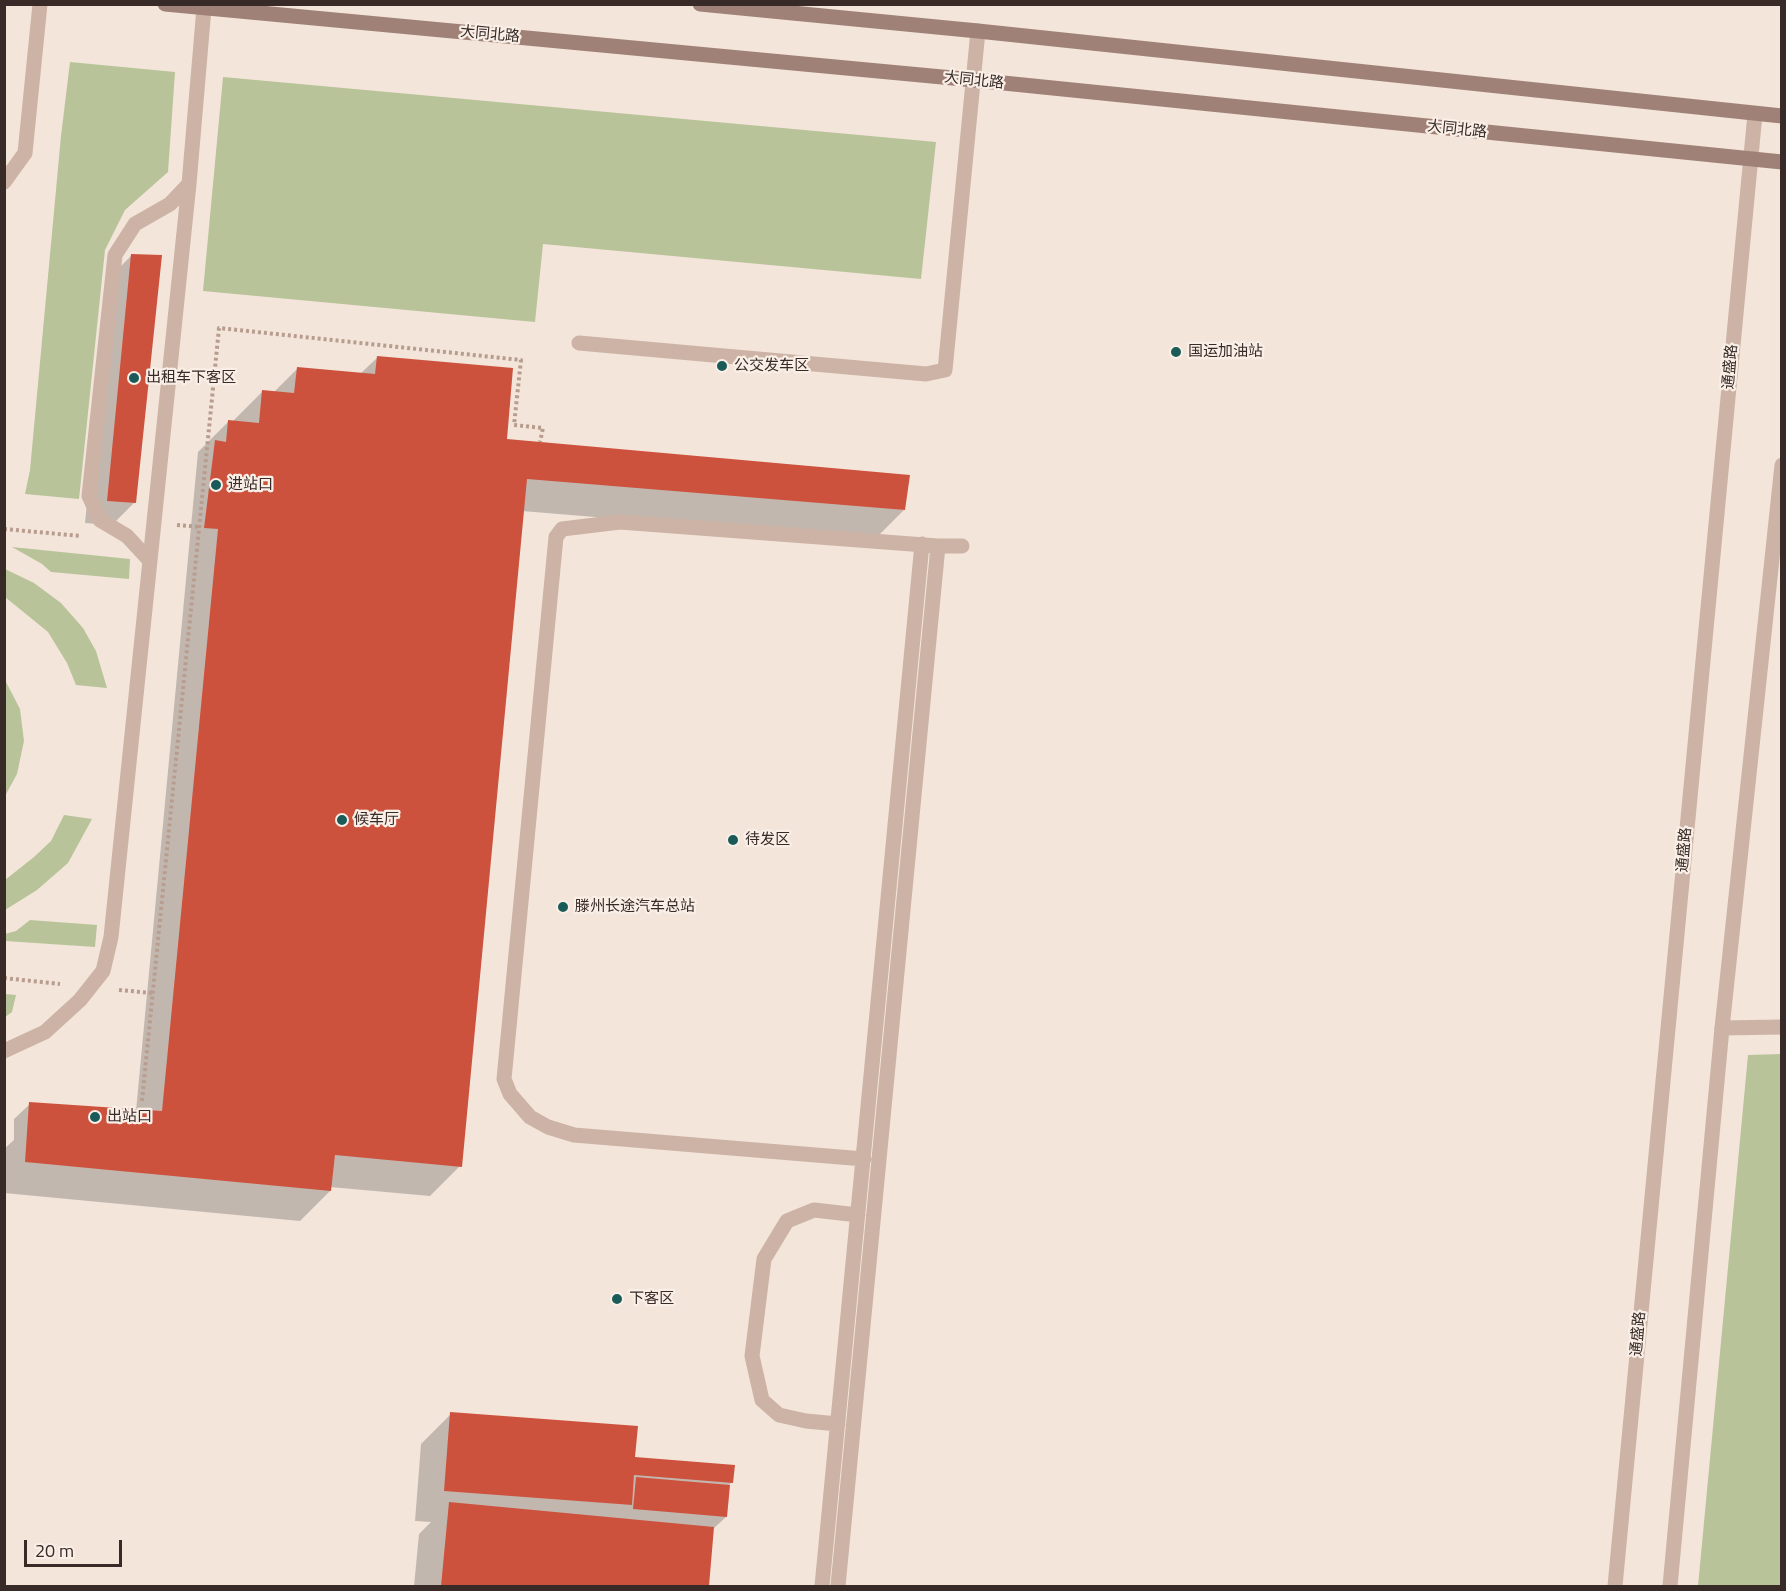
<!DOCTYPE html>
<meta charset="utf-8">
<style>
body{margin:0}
#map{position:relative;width:1786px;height:1591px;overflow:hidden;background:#f3e5da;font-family:"Titillium Web",sans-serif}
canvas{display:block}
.frame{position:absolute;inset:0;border:6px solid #372a27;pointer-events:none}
.scale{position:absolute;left:24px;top:1540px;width:98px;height:27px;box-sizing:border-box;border:3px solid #372a27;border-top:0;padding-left:8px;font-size:18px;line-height:21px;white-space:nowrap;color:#372a27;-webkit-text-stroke:4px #faefe7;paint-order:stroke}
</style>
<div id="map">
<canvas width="1786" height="1591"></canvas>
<div class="frame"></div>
<div class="scale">20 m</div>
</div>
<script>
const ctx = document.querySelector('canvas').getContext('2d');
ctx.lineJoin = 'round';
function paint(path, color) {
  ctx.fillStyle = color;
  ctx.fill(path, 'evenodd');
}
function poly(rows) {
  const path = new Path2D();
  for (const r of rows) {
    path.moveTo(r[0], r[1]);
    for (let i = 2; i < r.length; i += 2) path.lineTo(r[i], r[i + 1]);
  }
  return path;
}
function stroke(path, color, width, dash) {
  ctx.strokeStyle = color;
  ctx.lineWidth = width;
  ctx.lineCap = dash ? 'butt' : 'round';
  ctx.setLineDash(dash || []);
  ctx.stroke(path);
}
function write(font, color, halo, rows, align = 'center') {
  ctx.font = font + ' "Titillium Web","Noto Sans SC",sans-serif';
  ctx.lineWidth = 4.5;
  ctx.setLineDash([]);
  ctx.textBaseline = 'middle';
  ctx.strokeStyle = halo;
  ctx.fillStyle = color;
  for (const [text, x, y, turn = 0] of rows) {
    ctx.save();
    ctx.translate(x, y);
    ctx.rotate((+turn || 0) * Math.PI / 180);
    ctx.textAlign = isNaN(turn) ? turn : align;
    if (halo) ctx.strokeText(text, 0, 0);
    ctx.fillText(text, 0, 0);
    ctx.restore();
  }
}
const green = poly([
 [70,62,175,72,168,172,125,210,105,250,79,499,25,494,30,470,61,136],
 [223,77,936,142,921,279,543,244,535,322,203,291],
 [12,547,130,559,129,579,51,572,42,564],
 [5,569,34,583,61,603,83,628,96,651,107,688,76,685,67,663,48,632,5,597],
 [5,680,20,709,24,741,17,774,5,796],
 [64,815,92,819,68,863,37,890,5,910,5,880,34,857,51,841],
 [30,920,97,925,95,947,5,941,5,934,16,931],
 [5,994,16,995,12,1012,5,1017],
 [1781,1054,1781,1586,1698,1586,1748,1055]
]);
const shadow = poly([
 [132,255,135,502,112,525,85,523,109,278],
 [378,357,505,440,904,510,874,540,522,511,460,1166,430,1196,330,1187,330,1191,300,1221,4,1193,4,1149,14,1140,14,1119,30,1104,136,1111,198,452,228,422,232,422,263,391,274,392,298,368,360,374],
 [451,1414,634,1462,732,1482,729,1485,726,1517,712,1530,707,1586,414,1586,419,1534,431,1522,415,1521,421,1444]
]);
const building = poly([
 [131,254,162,255,136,503,107,501],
 [377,356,513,368,507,439,910,475,905,510,527,479,462,1167,335,1155,331,1191,25,1162,29,1102,162,1111,218,529,204,528,215,440,226,442,228,420,259,423,262,390,294,393,297,367,375,374],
 [450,1412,638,1426,635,1457,735,1465,733,1483,634,1475,632,1505,444,1491],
 [636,1477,730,1485,727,1517,633,1509],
 [449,1502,714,1527,709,1586,441,1586]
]);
const path = poly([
 [177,525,200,527],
 [4,529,81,536],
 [4,978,60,984],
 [119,990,152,993],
 [142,1101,219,328,521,360,514,425,543,428,540,442]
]);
const service = poly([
 [1722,1028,1782,1027]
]);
const minor = poly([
 [4,182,25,153,40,4],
 [579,343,926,374,945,370,978,31],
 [150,561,127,536,100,520,89,496,115,255,135,224,170,204,189,184],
 [4,1051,45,1032,80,1000,103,971,111,937,189,184,204,8],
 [864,1159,574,1135,548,1127,530,1117,510,1094,504,1079,556,537,562,529,620,522,938,546,962,546],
 [838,1424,806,1421,779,1415,762,1400,752,1356,764,1259,787,1221,814,1210,858,1215],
 [822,1586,922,544],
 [838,1586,938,546]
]);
const tertiary = poly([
 [1615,1586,1755,114],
 [1670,1586,1722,1028,1782,465]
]);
const secondary = poly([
 [165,4,974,80,1782,162],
 [700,4,978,31,1782,116]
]);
const markers = [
 [1176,352,6,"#1a5b59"],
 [722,366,6,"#1a5b59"],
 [134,378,6,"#1a5b59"],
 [216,485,6,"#1a5b59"],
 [342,820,6,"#1a5b59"],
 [733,840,6,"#1a5b59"],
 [563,907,6,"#1a5b59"],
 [95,1117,6,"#1a5b59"],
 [617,1299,6,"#1a5b59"]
];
const streetNames = [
 ["大同北路",490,35,5],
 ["大同北路",974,81,6],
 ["大同北路",1457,130,6],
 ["通盛路",1731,367,-85],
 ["通盛路",1685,850,-85],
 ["通盛路",1639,1334,-85]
];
const poiNames = [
 ["国运加油站",1188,352],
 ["公交发车区",734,366],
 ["出租车下客区",146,378],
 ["进站口",228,485],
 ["候车厅",354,820],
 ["待发区",745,840],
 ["滕州长途汽车总站",575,907],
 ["出站口",107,1117],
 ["下客区",629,1299]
];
paint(green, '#b9c399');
paint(shadow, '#0003');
paint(building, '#cd523e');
stroke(path, '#b89d8f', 4, [3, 3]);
stroke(service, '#ccb3a5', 15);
stroke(minor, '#ccb3a5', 15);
stroke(tertiary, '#ccb3a5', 15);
stroke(secondary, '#a08177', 15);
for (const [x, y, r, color] of markers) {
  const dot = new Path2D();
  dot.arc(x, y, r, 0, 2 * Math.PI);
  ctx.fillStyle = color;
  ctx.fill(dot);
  stroke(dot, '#faefe7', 2);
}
write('15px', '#372a27', '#faefe7', streetNames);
write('15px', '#372a27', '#faefe7', poiNames, 'left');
</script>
